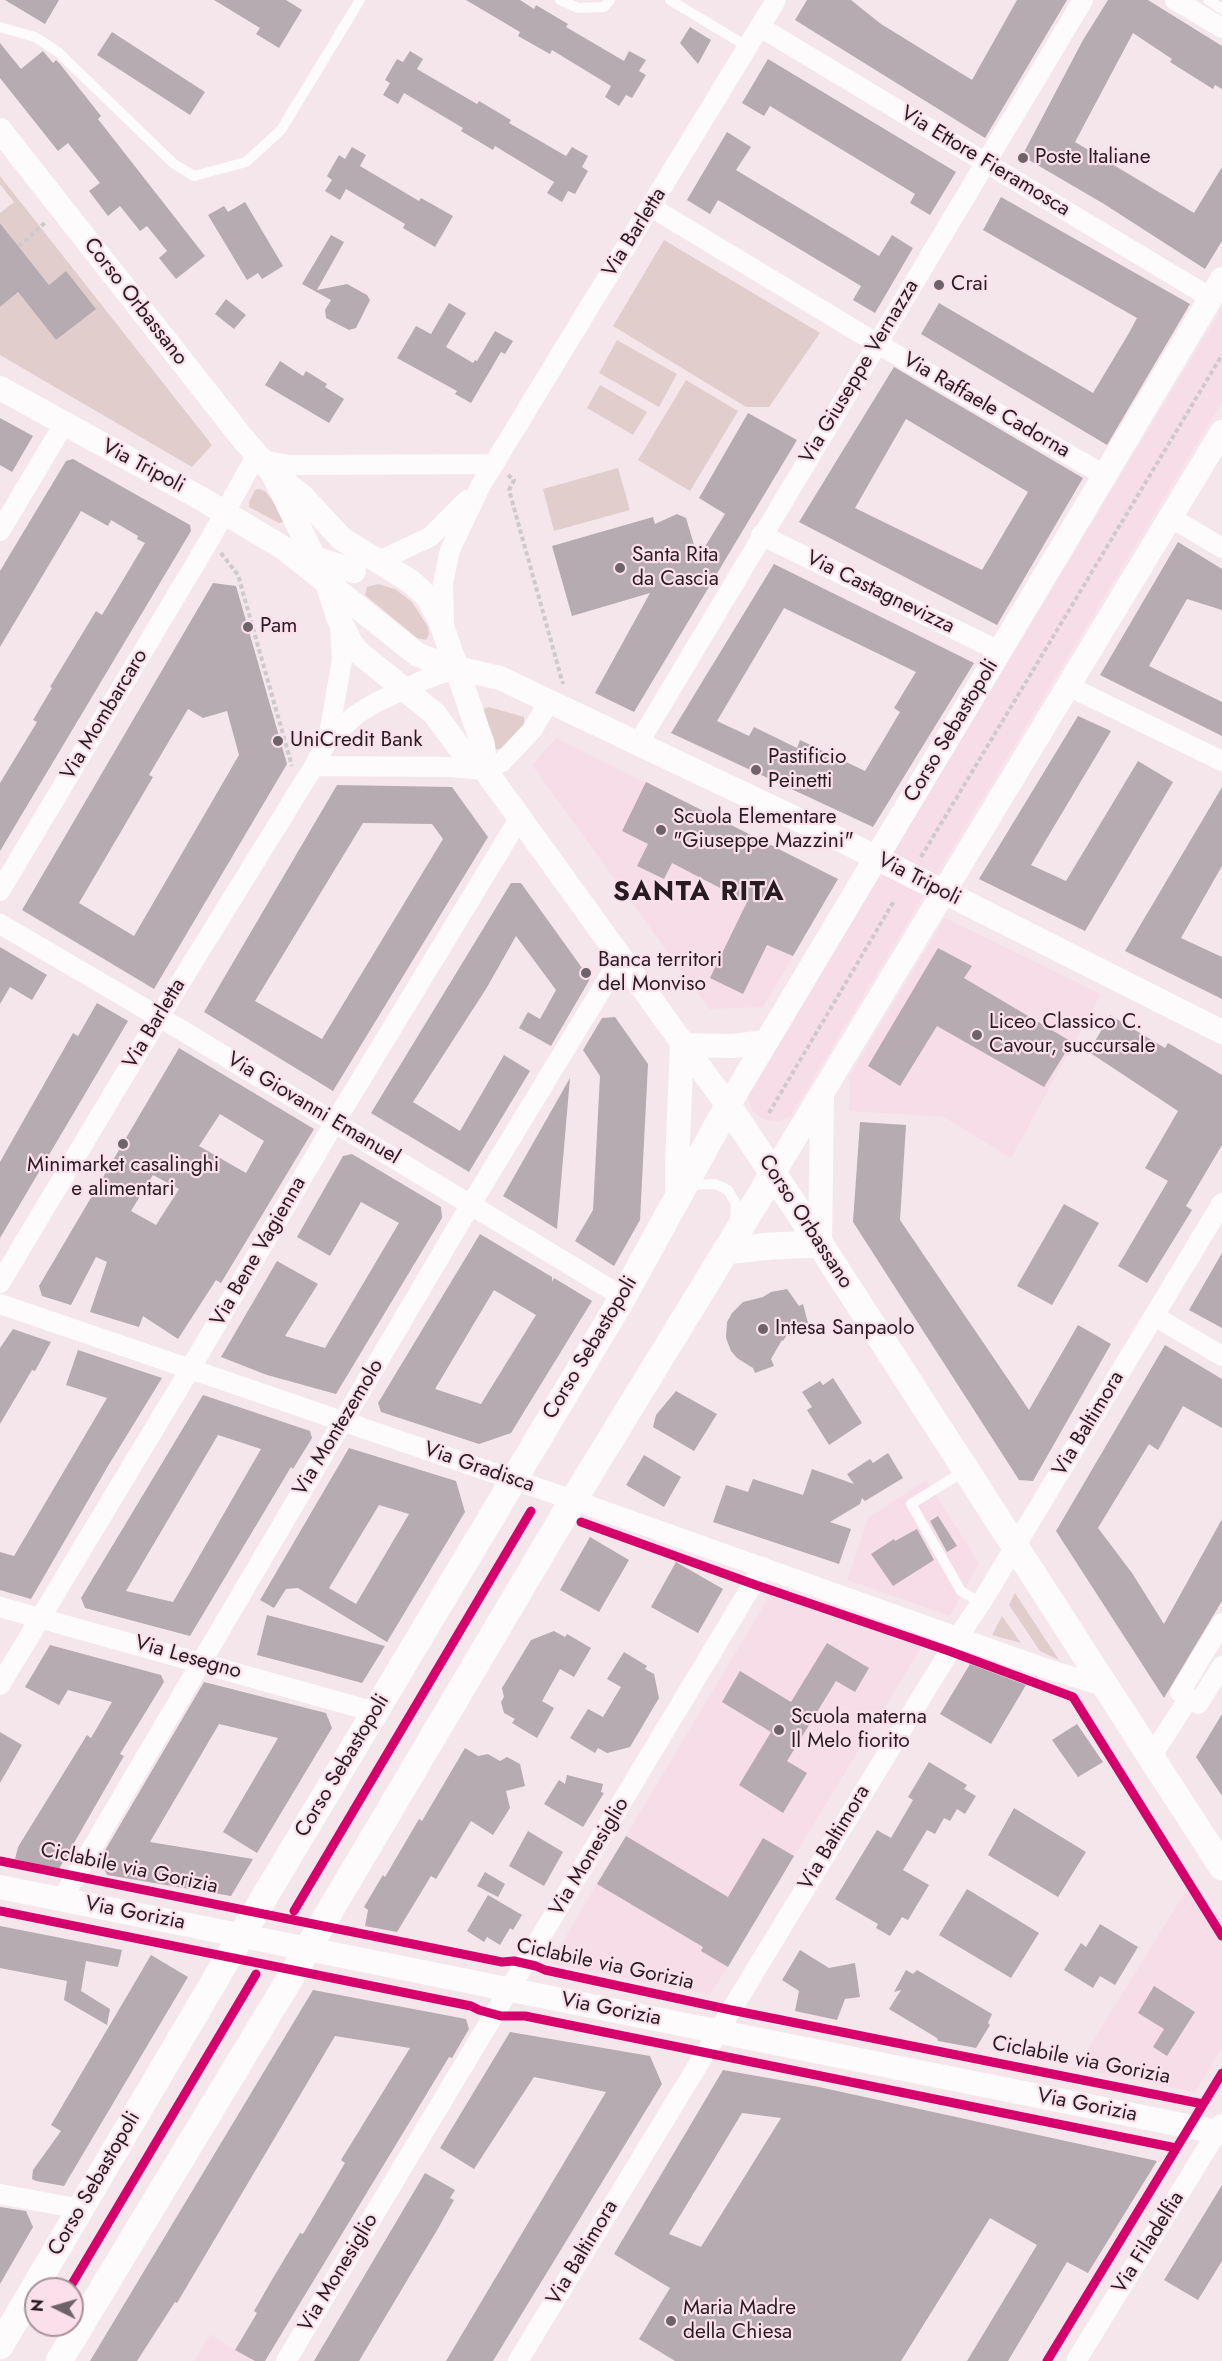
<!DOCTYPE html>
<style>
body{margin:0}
#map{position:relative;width:1222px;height:2361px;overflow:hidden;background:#f5e6ec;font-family:Jost,sans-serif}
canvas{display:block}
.north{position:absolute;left:24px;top:2277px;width:60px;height:60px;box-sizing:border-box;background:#fbe0eb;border:2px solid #a6929a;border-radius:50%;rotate:275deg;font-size:16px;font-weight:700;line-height:24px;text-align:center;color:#261c21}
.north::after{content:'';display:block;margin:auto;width:21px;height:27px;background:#6e6368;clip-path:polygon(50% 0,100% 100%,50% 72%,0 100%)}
</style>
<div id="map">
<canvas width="1222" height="2361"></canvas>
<div class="north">N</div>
</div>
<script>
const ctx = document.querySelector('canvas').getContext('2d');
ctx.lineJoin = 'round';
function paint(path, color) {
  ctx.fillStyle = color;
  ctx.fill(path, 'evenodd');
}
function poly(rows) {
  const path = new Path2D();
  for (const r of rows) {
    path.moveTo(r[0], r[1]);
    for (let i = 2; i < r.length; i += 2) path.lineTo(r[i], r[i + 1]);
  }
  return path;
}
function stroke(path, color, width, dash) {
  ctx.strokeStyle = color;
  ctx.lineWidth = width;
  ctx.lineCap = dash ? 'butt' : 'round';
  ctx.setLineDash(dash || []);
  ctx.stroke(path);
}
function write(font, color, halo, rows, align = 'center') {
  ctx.font = font + ' Jost,sans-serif';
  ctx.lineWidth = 4.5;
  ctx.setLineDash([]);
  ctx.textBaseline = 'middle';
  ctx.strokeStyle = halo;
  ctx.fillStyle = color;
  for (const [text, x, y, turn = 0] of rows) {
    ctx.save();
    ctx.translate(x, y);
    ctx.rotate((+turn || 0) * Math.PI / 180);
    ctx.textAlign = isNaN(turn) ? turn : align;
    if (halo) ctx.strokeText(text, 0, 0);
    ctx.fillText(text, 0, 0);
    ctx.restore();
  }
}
const built = poly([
 [1222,308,1222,402,790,1117,780,1121,768,1121,759,1117,753,1112,749,1102,748,1092],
 [556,738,838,879,763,1007,709,1009,532,765],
 [945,918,1101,994,1011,1158,944,1117,849,1111,850,1075],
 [926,1480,979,1563,950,1616,847,1580,868,1518],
 [771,1593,922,1646,710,1995,550,1963],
 [1191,1889,1222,1943,1222,2048,1195,2092,1076,2068,1184,1894],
 [210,2334,235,2350,255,2361,194,2361]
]);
const green = poly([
 [0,176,212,445,192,467,0,355,0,307,18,292,56,340,95,309,66,272,49,285,0,223,0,213,14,202,0,184],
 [664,240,820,333,769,407,746,407,613,326],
 [617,340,677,374,659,407,599,373],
 [686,380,738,411,690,491,638,460],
 [600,385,647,412,633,435,587,408],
 [618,468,630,510,554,531,543,489],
 [259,489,265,491,285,516,284,522,279,523,249,507,249,502,255,490],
 [378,584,395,589,412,602,428,627,429,634,426,640,417,638,365,595,367,587],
 [489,707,524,717,524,724,504,749,496,749,482,714,484,709],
 [1015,1593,1059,1660,1040,1651,1009,1605],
 [1002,1616,1021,1643,992,1635]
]);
const building = poly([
 [5,0,59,0,45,24],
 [214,0,286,0,302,10,279,48,256,34,260,28],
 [466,0,520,0,534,9,536,5,568,24,566,27,624,61,629,51,646,60,639,71,646,75,632,98,626,95,619,106,605,97,611,86,552,50,550,54,518,36,520,32],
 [807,0,851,0,881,24,972,80,1017,0,1067,0,985,138,795,20],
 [1108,0,1148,0,1222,46,1222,89,1215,85,1213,89,1170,62,1172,59,1133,33,1075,142,1194,213,1222,167,1222,241,1205,269,1104,204,1022,156,1083,40],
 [690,27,711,40,698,64,680,43],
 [112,32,205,92,190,115,97,55],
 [0,43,21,69,43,51,53,63,56,60,60,64,101,116,98,119,205,256,176,279,159,258,167,251,147,226,140,231,120,206,108,216,89,191,100,183,68,143,58,151,0,78],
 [410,51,423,59,417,69,477,104,479,101,511,120,509,123,566,156,572,147,588,156,582,167,588,171,575,194,568,191,562,202,547,193,554,182,495,146,493,150,461,131,463,128,404,93,398,104,383,95,390,83,385,80,397,59,403,62],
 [768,59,956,172,930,215,910,203,915,194,770,106,764,116,742,103],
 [727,132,751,147,736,170,879,256,892,235,913,248,875,313,853,300,861,286,718,200,710,214,687,200],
 [352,147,366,155,360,166,419,201,421,198,453,216,435,247,403,228,405,224,346,189,340,200,325,191,332,180,327,176,339,155,345,159],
 [1001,197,1190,304,1107,445,921,334,939,303,1093,393,1129,333,1137,318,983,230],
 [245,202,283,266,262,279,258,273,247,280,208,215,224,206,228,212],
 [0,223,49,285,66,271,96,309,56,340,18,292,0,307],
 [331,235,344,242,317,290,347,284,367,295,370,300,356,328,349,330,326,318,325,310,331,300,302,284],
 [226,299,246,315,234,329,215,314],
 [449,303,466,313,446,347,473,363,475,360,477,361,495,331,513,341,505,354,501,352,471,403,455,394,457,391,397,358,416,326,431,334],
 [280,361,303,376,306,371,327,384,325,387,344,399,329,423,265,385],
 [894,367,1083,478,997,625,799,522],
 [906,419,1028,492,982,570,855,508],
 [748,413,797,440,634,712,595,693,650,593,572,616,552,546,653,517,655,524,677,514,686,518,698,558,725,514,699,498],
 [0,418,33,436,12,472,0,465],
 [73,459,190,525,191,531,0,851,0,783,37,722,33,720,52,688,50,687,96,611,102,615,145,543,137,539,138,536,111,520,108,526,81,511,0,647,0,571,66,461],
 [1178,542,1222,569,1222,610,1187,599,1149,666,1222,702,1222,736,1100,675],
 [774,564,974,663,873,827,671,733],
 [784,608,916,672,894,708,900,712,865,771,800,740,797,748,754,727,749,736,717,721],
 [213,583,236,586,287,764,154,989,22,910],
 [188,709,203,718,227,711,239,755,134,936,79,903,153,777,149,775],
 [1078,716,1111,731,1031,865,1066,881,1138,761,1173,782,1085,931,979,879],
 [646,782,838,879,793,956,767,945,743,994,710,978,747,902,672,863,664,879,637,866,648,844,622,831],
 [337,785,452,787,488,837,333,1091,204,1012],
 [363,823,432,824,443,839,322,1039,255,1001],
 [1222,787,1222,866,1181,938,1222,957,1222,999,1125,951],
 [511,883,521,883,590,979,551,1046,519,1028,528,1012,540,1019,556,990,516,936,486,989,413,1102,460,1131,504,1055,530,1071,469,1172,371,1113],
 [0,947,47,975,32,1000,10,987,0,1004],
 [938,948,972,966,964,978,1072,1042,1044,1087,937,1026,900,1086,868,1066],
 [97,1003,128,1021,0,1238,0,1162,73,1033,78,1036],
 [1110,1015,1165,1048,1168,1043,1222,1075,1222,1145,1186,1206,1192,1210,1147,1283,1118,1266,1168,1181,1145,1168,1178,1111,1089,1052],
 [615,1017,648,1064,640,1220,614,1266,575,1241,593,1210,600,1076,583,1050,602,1018],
 [179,1048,314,1129,221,1283,216,1280,178,1339,143,1316,139,1327,90,1312,107,1262,96,1257,71,1305,42,1296,39,1286],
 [220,1114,264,1141,246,1173,199,1146],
 [153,1175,179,1189,156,1225,131,1211],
 [570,1078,557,1229,503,1196],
 [860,1122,906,1125,900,1220,1029,1410,1078,1325,1111,1344,1033,1481,1019,1480,853,1222],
 [352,1154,441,1207,442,1218,336,1394,267,1375,221,1357,277,1261,318,1284,285,1336,325,1348,399,1223,361,1202,330,1256,297,1237,343,1156],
 [1064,1204,1099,1223,1052,1305,1017,1286],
 [480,1234,552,1277,552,1282,554,1278,592,1301,511,1433,479,1444,381,1412,378,1403],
 [494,1290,536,1315,481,1404,435,1389],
 [1222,1253,1222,1328,1189,1310],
 [787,1289,799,1306,803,1304,808,1323,802,1324,798,1333,788,1333,783,1341,782,1340,771,1359,774,1366,755,1373,753,1368,737,1358,731,1351,726,1338,727,1322,732,1313,743,1302,763,1297,771,1292],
 [13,1329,51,1342,35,1371,32,1370,0,1424,0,1348],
 [1165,1345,1222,1379,1222,1428,1183,1406,1158,1450,1149,1444,1098,1528,1132,1573,1164,1624,1222,1519,1222,1601,1164,1698,1056,1531],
 [78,1350,162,1378,108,1466,31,1599,0,1590,0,1552,14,1556,107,1398,66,1385],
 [833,1378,862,1423,829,1445,807,1410,812,1407,802,1392,820,1381,823,1385],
 [676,1391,717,1414,694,1451,653,1427,656,1415],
 [203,1395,310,1431,312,1438,293,1469,291,1467,190,1636,85,1608,81,1598],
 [218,1435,261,1449,173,1602,126,1591],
 [349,1448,456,1481,465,1512,387,1642,298,1588,286,1589,274,1608,260,1600],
 [379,1505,409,1514,356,1604,329,1588],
 [888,1453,903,1478,865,1501,862,1498,860,1504,830,1522,851,1529,839,1564,713,1522,726,1485,748,1492,753,1479,803,1495,812,1469,854,1484,847,1474,870,1459,873,1463],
 [644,1455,681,1477,664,1507,626,1485],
 [938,1516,957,1546,947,1552,930,1521],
 [917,1529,934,1560,893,1586,871,1554,894,1539,895,1541],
 [590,1537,629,1560,599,1612,560,1590],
 [676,1562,723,1589,698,1633,651,1607],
 [267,1615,385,1646,362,1683,318,1671,257,1655],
 [554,1631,565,1637,567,1634,591,1648,574,1677,560,1669,542,1701,554,1708,537,1738,512,1723,515,1719,504,1713,501,1702,504,1697,502,1688,531,1640],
 [827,1643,869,1668,855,1692,836,1681,787,1761,807,1773,783,1813,739,1785,771,1732,722,1702,740,1671,791,1702],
 [50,1645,161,1675,164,1682,120,1754,124,1756,59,1869,15,1859,18,1847,87,1735,91,1738,112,1702,68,1690,59,1705,25,1687],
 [624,1652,647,1666,645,1669,654,1674,659,1698,630,1747,607,1753,598,1748,595,1753,570,1738,588,1709,603,1717,621,1687,607,1679],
 [970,1664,1026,1685,991,1744,940,1714],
 [204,1682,326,1713,332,1728,257,1853,223,1832,278,1738,219,1724,150,1842,253,1859,231,1896,107,1875,100,1859],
 [1222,1714,1222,1796,1196,1757],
 [1077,1724,1103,1762,1078,1777,1052,1740],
 [0,1732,22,1745,0,1783],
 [465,1748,478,1756,488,1754,500,1761,507,1757,520,1764,525,1786,506,1791,510,1808,493,1835,471,1821,436,1879,431,1876,397,1932,365,1926,368,1910,364,1907,383,1875,385,1877,419,1819,422,1821],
 [929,1762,967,1785,964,1789,976,1796,965,1814,957,1809,950,1821,944,1818,935,1834,927,1830,903,1870,929,1885,908,1920,902,1917,890,1936,876,1928,878,1924,835,1899,877,1830,891,1838,913,1800,908,1797],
 [567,1775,603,1784,601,1792,604,1793,583,1827,544,1804,559,1780,565,1784],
 [1014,1808,1086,1852,1058,1897,988,1855],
 [528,1831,563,1852,544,1886,509,1866],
 [626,1836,728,1897,763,1838,794,1856,728,1967,701,1951,703,1947,597,1884],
 [485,1872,505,1884,498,1897,477,1886],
 [967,1889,1039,1933,1011,1978,939,1935],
 [488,1895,522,1915,513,1930,510,1928,500,1945,487,1937,484,1942,467,1931],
 [1100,1924,1138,1947,1115,1985,1100,1976,1093,1988,1064,1970,1081,1943,1086,1947],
 [0,1926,122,1950,118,1967,86,1961,81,1991,110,2009,107,2025,64,2000,67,1981,0,1968],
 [800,1950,829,1968,855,1963,860,1997,845,1999,837,2020,795,2011,799,1991,782,1980],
 [151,1955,188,1977,64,2186,36,2181,32,2179,33,2170,61,2131,51,2125],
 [906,1970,913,1974,917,1970,992,2014,988,2023,990,2025,976,2048,938,2041,937,2038,889,2009,901,1990,894,1992],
 [1154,1986,1195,2012,1167,2056,1153,2047,1164,2029,1138,2013],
 [313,1990,466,2019,469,2029,452,2058,449,2057,265,2361,255,2361,235,2350,257,2313,254,2311,273,2278,300,2233,303,2234,345,2163,341,2160,410,2048,335,2036,177,2303,175,2302,137,2361,90,2361],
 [510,2032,650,2056,662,2084,493,2361,446,2361,606,2092,534,2077,474,2169,440,2148],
 [723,2070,819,2087,1157,2161,1088,2273,1067,2262,1008,2361,967,2361,1037,2245,990,2218,901,2361,675,2361,639,2339,670,2288,614,2254],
 [742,2113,781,2118,701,2247,669,2234],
 [425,2173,455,2190,450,2198,454,2200,436,2232,359,2361,314,2361],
 [1222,2185,1222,2261,1198,2300,1164,2280],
 [0,2207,26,2211,33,2227,0,2284]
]);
const path = poly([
 [19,246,47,221],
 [508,475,514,480,509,490,563,684],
 [221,553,238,575,292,766],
 [921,857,1222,355],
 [769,1113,894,901]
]);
const service = poly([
 [560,0,578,8,604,7,610,0],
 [670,0,748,47],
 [1208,0,1222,9],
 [0,27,35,37,58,52,174,164,194,176,246,162,281,130,360,0],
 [687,1185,715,1184,728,1190,736,1204,735,1223],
 [966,1470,911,1504,961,1591,981,1603]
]);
const minor = poly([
 [1175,0,1222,28],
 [760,27,1211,298],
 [651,207,878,344,1104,475],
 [1170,517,1222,548],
 [0,531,64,424],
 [761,535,999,651],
 [377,562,430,537,467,500],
 [444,624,443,583,450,550,481,485,776,0],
 [1068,686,1222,761],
 [328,740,357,714,375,703,426,679,456,668],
 [638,744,1083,0],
 [314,766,450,767,485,770,502,762,532,730,549,702],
 [0,891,210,539,257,454,267,461,290,465,492,464],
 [0,924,183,1031,623,1297],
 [0,1283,159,1017,314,766,328,740,342,660,340,626],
 [0,1304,573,1500,1044,1668,1106,1687],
 [1154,1316,1222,1356],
 [0,1607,375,1712],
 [1222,1623,1180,1692,1198,1704,1222,1666],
 [0,1685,180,1386,335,1122,519,819],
 [1151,1757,1189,1698],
 [62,1899,462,1219,620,959],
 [0,2194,81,2209],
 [286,2361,763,1567],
 [518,2361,958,1637,981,1603,1222,1203],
 [1076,2361,1222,2124]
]);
const tertiary = poly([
 [0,130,243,439,272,472,302,496,342,539,410,581,427,596,440,620,475,722,483,745,485,770],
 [0,388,202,499,285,549,418,655,456,668,500,678,845,842,1222,1032],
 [272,472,328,586,338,617,351,643,358,652,435,714,458,746,485,770,728,1106,1222,279],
 [308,556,354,571],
 [682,1045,732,1046,766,1042],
 [773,1174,1222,432],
 [677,1199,677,1163,682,1045],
 [820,1244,822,1098],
 [0,1887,1222,2133]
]);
const secondary = poly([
 [725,1251,771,1246,820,1244],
 [0,2346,222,1968,623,1297,728,1106,820,1244,1222,1867],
 [59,2361,289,1980,563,1517,773,1174]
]);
const cycleway = poly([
 [581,1522,753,1584,949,1651,1073,1697,1222,1936],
 [0,1861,502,1962,514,1961,536,1966,545,1970,731,2010,1203,2104],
 [0,1911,471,2006,479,2010,501,2016,525,2016,1176,2148],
 [294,1911,531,1511],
 [69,2289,256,1974],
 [1047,2361,1222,2073]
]);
const markers = [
 [1023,158,6,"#6e6368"],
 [939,285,6,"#6e6368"],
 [620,568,6,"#6e6368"],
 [248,627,6,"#6e6368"],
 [278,741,6,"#6e6368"],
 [756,770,6,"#6e6368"],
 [661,830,6,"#6e6368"],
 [586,973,6,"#6e6368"],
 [977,1035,6,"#6e6368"],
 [123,1144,6,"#6e6368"],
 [763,1329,6,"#6e6368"],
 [779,1730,6,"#6e6368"],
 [671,2321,6,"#6e6368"]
];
const poiNames = [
 ["Poste Italiane",1035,158],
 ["Crai",951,285],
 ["Santa Rita",632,556],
 ["da Cascia",632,580],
 ["Pam",260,627],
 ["UniCredit Bank",290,741],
 ["Pastificio",768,758],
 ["Peinetti",768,782],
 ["Scuola Elementare",673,818],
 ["\"Giuseppe Mazzini\"",673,842],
 ["Banca territori",598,961],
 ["del Monviso",598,985],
 ["Liceo Classico C.",989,1023],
 ["Cavour, succursale",989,1047],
 ["Minimarket casalinghi",123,1166,"center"],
 ["e alimentari",123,1190,"center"],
 ["Intesa Sanpaolo",775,1329],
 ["Scuola materna",791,1718],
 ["Il Melo fiorito",791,1742],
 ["Maria Madre",683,2309],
 ["della Chiesa",683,2333]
];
const streetNames = [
 ["Via Ettore Fieramosca",985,162,31],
 ["Via Barletta",635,233,-58],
 ["Corso Orbassano",135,302,52],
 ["Via Giuseppe Vernazza",860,372,-59],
 ["Via Raffaele Cadorna",986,406,30],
 ["Via Tripoli",143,467,28],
 ["Via Castagnevizza",880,593,26],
 ["Via Mombarcaro",105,715,-59],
 ["Corso Sebastopoli",952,731,-59],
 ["Via Tripoli",919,880,27],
 ["Via Barletta",155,1024,-59],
 ["Via Giovanni Emanuel",313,1109,31],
 ["Corso Orbassano",805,1222,57],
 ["Via Bene Vagienna",259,1252,-60],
 ["Corso Sebastopoli",591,1348,-59],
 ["Via Baltimora",1089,1424,-59],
 ["Via Montezemolo",339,1428,-59],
 ["Via Gradisca",479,1468,19],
 ["Via Lesegno",188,1658,16],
 ["Corso Sebastopoli",343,1766,-59],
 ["Via Baltimora",835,1838,-59],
 ["Via Monesiglio",590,1857,-59],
 ["Ciclabile via Gorizia",129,1869,12],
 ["Via Gorizia",135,1914,11],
 ["Ciclabile via Gorizia",605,1965,12],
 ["Via Gorizia",611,2010,11],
 ["Ciclabile via Gorizia",1081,2061,11],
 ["Via Gorizia",1087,2106,11],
 ["Corso Sebastopoli",95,2184,-60],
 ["Via Filadelfia",1149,2243,-58],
 ["Via Baltimora",583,2253,-59],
 ["Via Monesiglio",339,2273,-59]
];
const districtNames = [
 ["SANTA RITA",699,893]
];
paint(built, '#f7dde8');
paint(green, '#e2cdcd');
paint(building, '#b5abb0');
stroke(path, '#cecacb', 4, [4.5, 3]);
stroke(service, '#fefbfc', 10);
stroke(minor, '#fefbfc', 20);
stroke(tertiary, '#fefbfc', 24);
stroke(secondary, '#fefbfc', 27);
stroke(cycleway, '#d6006c', 9);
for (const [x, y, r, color] of markers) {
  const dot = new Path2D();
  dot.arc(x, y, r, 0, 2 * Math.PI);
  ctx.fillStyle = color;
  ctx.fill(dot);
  stroke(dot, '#fbe0eb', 2);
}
write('21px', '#261c21', '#fbe0eb', poiNames, 'left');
write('21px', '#261c21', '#fbe0eb', streetNames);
ctx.letterSpacing = '1.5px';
write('bold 27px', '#261c21', '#fbe0eb', districtNames);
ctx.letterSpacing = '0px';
</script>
